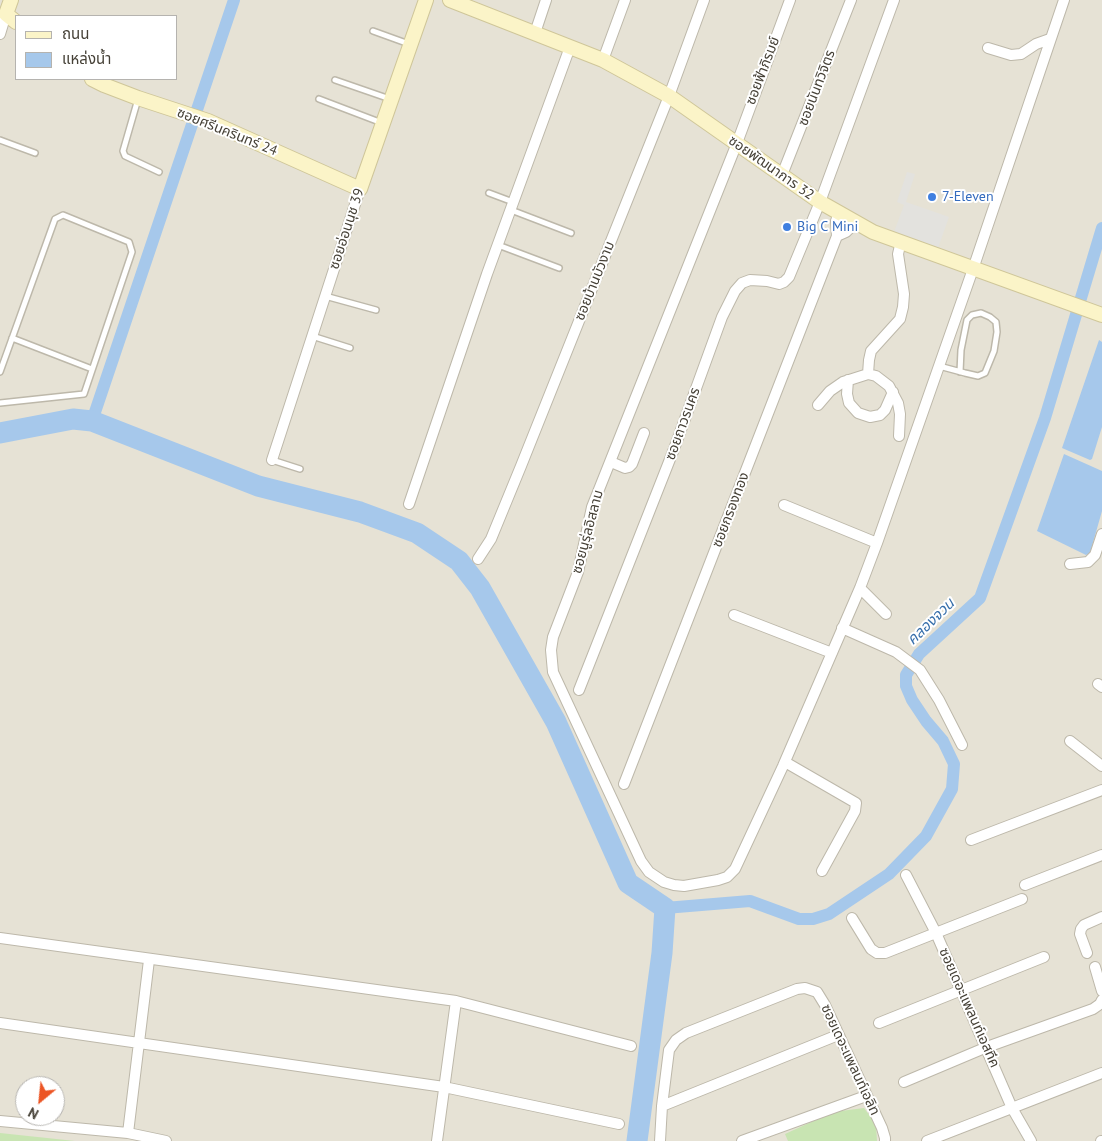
<!DOCTYPE html>
<meta charset="utf-8">
<style>
body{margin:0}
#map{position:relative;width:1102px;height:1141px;overflow:hidden;background:#f2f0e7;font-family:"PT Sans","Noto Sans Thai",sans-serif}
canvas{display:block}
.legend{position:absolute;left:15px;top:15px;width:162px;height:65px;box-sizing:border-box;background:#fff;border:1px solid #b5b3af;margin:0;padding:6px 9px;list-style:none;font-size:15px;color:#454036}
.legend li{display:flex;align-items:center;gap:10px;height:25px}
.legend b{width:25px;border:1px solid #b5b3af}
.north{position:absolute;left:15px;top:1076px;width:50px;height:50px;box-sizing:border-box;background:#fff;border:1px solid #b5b3af;border-radius:50%;rotate:208deg;font-size:14px;font-weight:700;line-height:20px;text-align:center;color:#454036}
.north::after{content:'';display:block;margin:auto;width:18px;height:22px;background:#ec5524;clip-path:polygon(50% 0,100% 100%,50% 72%,0 100%)}
</style>
<div id="map">
<canvas width="1102" height="1141"></canvas>
<ul class="legend">
<li><b style="height:6px;background:#fbf4c8"></b>ถนน</li>
<li><b style="height:14px;background:#a6c8eb"></b>แหล่งน้ำ</li>
</ul>
<div class="north">N</div>
</div>
<script>
const ctx = document.querySelector('canvas').getContext('2d');
ctx.lineJoin = 'round';
function paint(path, color) {
  ctx.fillStyle = color;
  ctx.fill(path, 'evenodd');
}
function poly(rows) {
  const path = new Path2D();
  for (const r of rows) {
    path.moveTo(r[0], r[1]);
    for (let i = 2; i < r.length; i += 2) path.lineTo(r[i], r[i + 1]);
  }
  return path;
}
function stroke(path, color, width, dash) {
  ctx.strokeStyle = color;
  ctx.lineWidth = width;
  ctx.lineCap = dash ? 'butt' : 'round';
  ctx.setLineDash(dash || []);
  ctx.stroke(path);
}
function write(font, color, halo, rows, align = 'center') {
  ctx.font = font + ' "PT Sans","Noto Sans Thai",sans-serif';
  ctx.lineWidth = 4;
  ctx.setLineDash([]);
  ctx.textBaseline = 'middle';
  ctx.strokeStyle = halo;
  ctx.fillStyle = color;
  for (const [text, x, y, turn = 0] of rows) {
    ctx.save();
    ctx.translate(x, y);
    ctx.rotate((+turn || 0) * Math.PI / 180);
    ctx.textAlign = isNaN(turn) ? turn : align;
    if (halo) ctx.strokeText(text, 0, 0);
    ctx.fillText(text, 0, 0);
    ctx.restore();
  }
}
const residential = poly([
 [0,0,1102,0,1102,1141,0,1141],
 [16,16,176,16,176,79,16,79],
 [25,1086,55,1086,55,1116,25,1116]
]);
const green = poly([
 [864,1108,876,1124,877,1141,788,1141,785,1134,833,1112],
 [0,1133,75,1141,0,1141]
]);
const parking = poly([
 [907,172,915,174,906,202,949,217,938,248,894,232,904,205,897,202]
]);
const water = poly([
 [1099,340,1102,342,1102,427,1092,459,1090,460,1062,448],
 [1064,454,1102,471,1102,511,1090,553,1086,555,1037,531]
]);
const canal = poly([
 [92,421,234,0],
 [665,908,750,901,799,919,813,919,829,914,889,874,926,836,952,789,954,764,943,741,926,721,912,700,906,686,906,675,919,654,980,598,1045,418,1102,228]
]);
const river = poly([
 [0,433,73,419,92,421,258,486,360,512,417,533,459,561,480,588,556,722,628,883,665,908,662,953,637,1141]
]);
const lane = poly([
 [373,31,409,44],
 [335,80,390,99],
 [138,99,123,151,125,156,159,172],
 [319,99,382,123],
 [0,140,35,153],
 [489,193,513,202],
 [511,210,571,233],
 [498,245,559,268],
 [325,296,376,310],
 [312,336,350,348],
 [12,338,92,369],
 [939,366,965,373,978,376,985,373,994,351,997,332,996,322,990,317,981,313,972,315,967,320,961,350,960,372],
 [0,372,55,219,63,215,129,242,132,252,84,394,0,403],
 [272,460,300,469]
]);
const street = poly([
 [790,0,737,143,592,507,578,572,553,637,551,650,553,672,641,861,649,872,664,882,674,885,684,886,718,880,727,877,735,869,783,766,860,588,877,543,973,269,1064,0],
 [535,33,546,0],
 [0,34,6,14],
 [988,48,1011,55,1021,54,1036,44,1050,39],
 [603,60,625,0],
 [782,175,851,0],
 [837,236,846,232,855,223],
 [868,374,869,360,871,351,900,319,903,307,904,294,898,254,901,241],
 [848,380,847,394,849,403,858,413,870,417,880,415,885,410,893,392],
 [818,405,830,391,843,382,868,374,876,376,889,386,898,403,900,414,899,436],
 [272,460,360,189],
 [611,462,625,468,629,467,632,464,644,433],
 [409,504,487,274,570,47],
 [784,505,877,543],
 [478,559,491,539,521,466,669,96,704,0],
 [1070,564,1088,562,1095,555,1102,534],
 [860,588,886,614],
 [734,615,832,653],
 [842,628,896,652,920,670,939,700,962,745],
 [1098,684,1102,687],
 [579,690,674,449,722,317,735,291,742,283,750,280,767,281,779,284,784,282,789,277,820,202,894,0],
 [1070,741,1102,766],
 [785,762,856,803,855,811,822,871],
 [624,784,837,236,836,221,839,213],
 [971,840,1102,790],
 [906,875,936,933,1012,1108,1031,1141],
 [1025,885,1102,855],
 [852,918,871,949,877,953,885,953,1022,899],
 [0,938,456,1001,631,1046],
 [1087,953,1080,934,1081,929,1084,925,1102,917],
 [1095,967,1102,991],
 [0,1023,444,1087,619,1124],
 [879,1023,1044,957],
 [904,1082,987,1047,1093,1009,1100,1004,1102,1000],
 [662,1106,838,1035],
 [0,1121,128,1133,166,1141],
 [128,1133,149,960],
 [437,1141,456,1001],
 [660,1141,662,1106,669,1050,676,1040,686,1033,797,989,805,988,817,992,825,1005,882,1128,885,1138,885,1141],
 [742,1141,866,1096],
 [927,1141,1102,1073],
 [1101,1141,1102,1141]
]);
const secondary = poly([
 [11,0,6,14,16,22],
 [450,0,603,60,669,96,820,202,873,232,1102,315],
 [92,79,104,85,138,98,208,121,360,189,426,0]
]);
const markers = [
 [932,197,5,"#3f7fe0"],
 [787,227,5,"#3f7fe0"]
];
const streetNames = [
 ["ซอยฟ้าภิรมย์",763,71,-69],
 ["ซอยนันทวิจิตร",817,88,-69],
 ["ซอยศรีนครินทร์ 24",227,132,22],
 ["ซอยพัฒนาการ 32",771,168,35],
 ["ซอยอ่อนนุช 39",347,229,-72],
 ["ซอยบ้านบัวงาม",595,281,-68],
 ["ซอยถาวรนคร",683,424,-70],
 ["ซอยกรองทอง",731,510,-69],
 ["ซอยนูรุ่ลอิสลาม",588,532,-75],
 ["ซอยเดอะแพลนท์เอสทีค",969,1008,66],
 ["ซอยเดอะแพลนท์เอลิท",850,1060,65]
];
const shopNames = [
 ["7-Eleven",942,197],
 ["Big C Mini",797,227]
];
const waterNames = [
 ["คลองจวน",931,622,-44]
];
paint(residential, '#e6e2d5');
paint(green, '#c8e4b2');
paint(parking, '#e3e2de');
paint(water, '#a6c8eb');
stroke(canal, '#a6c8eb', 12);
stroke(river, '#a6c8eb', 21);
stroke(lane, '#bdb8aa', 8);
stroke(street, '#bdb8aa', 12);
stroke(secondary, '#cfc699', 16);
stroke(lane, '#fff', 5);
stroke(street, '#fff', 10);
stroke(secondary, '#fbf4c8', 14);
for (const [x, y, r, color] of markers) {
  const dot = new Path2D();
  dot.arc(x, y, r, 0, 2 * Math.PI);
  ctx.fillStyle = color;
  ctx.fill(dot);
  stroke(dot, '#fff', 2);
}
write('14px', '#454036', '#fff', streetNames);
write('14px', '#366cbe', '#fff', shopNames, 'left');
write('italic 15px', '#366eaa', '#fff', waterNames);
</script>
